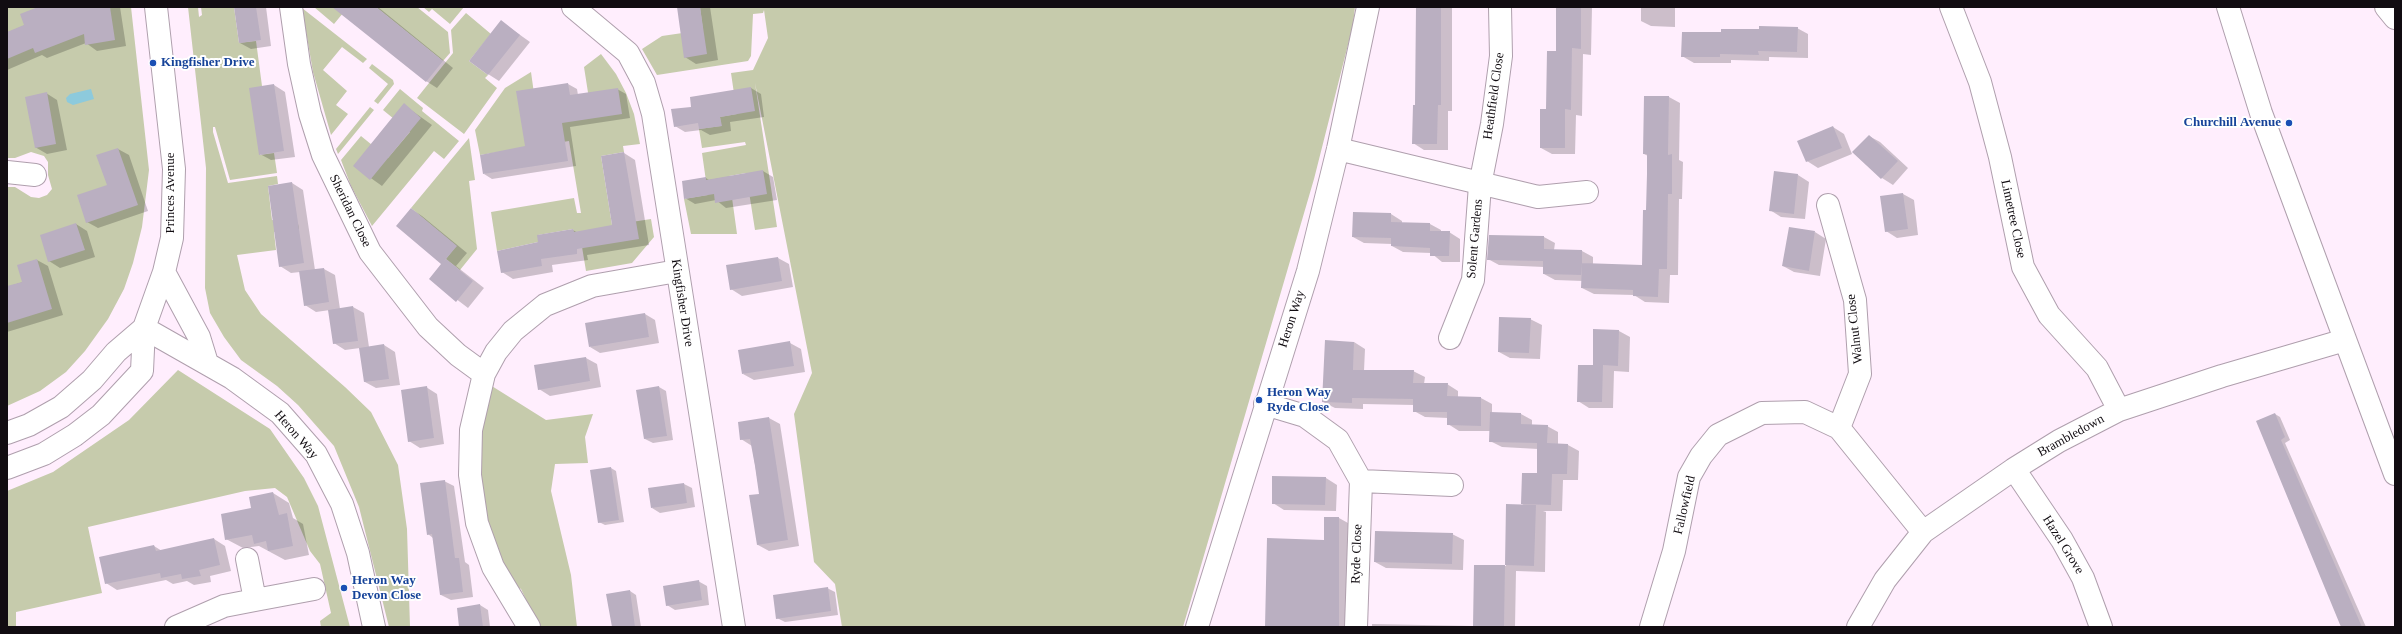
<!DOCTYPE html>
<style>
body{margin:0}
#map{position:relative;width:2402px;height:634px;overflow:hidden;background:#ffeefd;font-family:Georgia,serif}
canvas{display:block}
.frame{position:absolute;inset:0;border:8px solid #110c11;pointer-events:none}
</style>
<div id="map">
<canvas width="2402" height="634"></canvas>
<div class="frame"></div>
</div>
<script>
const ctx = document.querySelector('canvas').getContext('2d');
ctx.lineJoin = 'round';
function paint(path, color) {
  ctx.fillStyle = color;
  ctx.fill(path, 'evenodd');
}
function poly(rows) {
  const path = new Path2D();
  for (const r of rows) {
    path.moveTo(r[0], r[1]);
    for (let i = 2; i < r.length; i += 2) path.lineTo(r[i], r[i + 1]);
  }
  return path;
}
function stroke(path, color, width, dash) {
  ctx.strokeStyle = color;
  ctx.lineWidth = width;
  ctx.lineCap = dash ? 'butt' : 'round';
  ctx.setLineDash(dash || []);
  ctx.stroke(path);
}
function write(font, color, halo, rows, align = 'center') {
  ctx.font = font + ' Georgia,serif';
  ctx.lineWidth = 4;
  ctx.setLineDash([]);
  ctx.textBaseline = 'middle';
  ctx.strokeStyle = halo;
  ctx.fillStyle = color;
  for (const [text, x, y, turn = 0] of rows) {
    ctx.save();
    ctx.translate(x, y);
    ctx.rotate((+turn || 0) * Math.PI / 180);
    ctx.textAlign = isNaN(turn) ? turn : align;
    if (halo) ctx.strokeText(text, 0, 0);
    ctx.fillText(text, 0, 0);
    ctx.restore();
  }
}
const green = poly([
 [7,7,131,7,149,170,142,227,133,263,124,289,108,319,85,351,66,372,40,391,7,406,7,187,15,187,31,197,39,198,47,195,52,189,48,175,48,162,44,156,31,152,15,158,7,158],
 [188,7,198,7,199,17,202,15,201,7,234,7,239,43,256,41,262,86,260,155,274,153,277,173,230,180,215,127,213,127,213,132,228,183,277,176,278,184,268,186,272,220,298,224,299,229,274,232,276,250,237,255,245,290,261,314,345,387,371,412,398,465,407,529,410,627,389,627,359,507,334,446,298,405,277,386,241,360,224,337,210,313,205,288,206,168],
 [314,7,348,7,334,24],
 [376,7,417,7,448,32,450,53,443,61],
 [423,7,464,7,450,24,432,9,429,12],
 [700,7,1355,7,1353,25,1314,179,1183,627,842,627,835,584,814,562,794,414,812,373,755,83,777,227,755,230,746,173,729,176,737,234,691,234,684,199,708,195,702,153,746,145,745,142,702,148,699,129,721,126,720,117,737,114,731,73,753,70,768,38,764,10,763,13,753,14,751,56,748,61,657,75,642,49,662,36,703,30],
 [302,8,367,59,363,63,342,47,323,70,347,91,336,105,348,114,331,135,313,72],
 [466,13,491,34,469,61,488,75,485,78,497,88,464,134,417,98,453,53,451,30],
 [601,54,616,74,626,93,634,114,640,144,623,146,624,152,601,156,612,225,651,219,654,237,632,263,586,271,581,241,575,242,573,229,538,235,538,242,497,251,491,212,574,198,577,213,581,213,569,141,480,155,475,130,505,88,531,72,537,115,592,118,584,67],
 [372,64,393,80,394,84,378,104,374,101,388,84,369,68],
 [400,89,423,108,422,111,459,141,444,159,434,151,372,226,351,186,341,160,361,136,388,158,410,132,383,110],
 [370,107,374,110,338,154,336,149],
 [469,138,475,180,469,181,477,249,460,270,446,259,456,246,411,208],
 [178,370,270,429,304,478,318,506,350,627,321,627,320,621,331,613,320,564,310,551,287,497,275,488,245,491,88,527,102,593,16,612,16,627,7,627,7,491,53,472,129,420],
 [487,383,546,420,593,414,585,437,588,463,555,464,551,491,571,575,577,627,539,627,521,589,515,586,486,526,477,443]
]);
const water = poly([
 [91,89,94,99,73,105,67,102,66,98,70,94]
]);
const shadow = poly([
 [41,7,120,7,126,46,97,51,86,43,47,58,42,55,7,70,7,33,25,25],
 [235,7,266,7,271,46,251,49,240,43],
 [355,7,378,7,453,68,437,88,426,81],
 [678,7,710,7,718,60,696,64,685,57],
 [1417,7,1454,7,1452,7,1452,111,1448,111,1448,150,1424,150,1413,143,1416,106],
 [1557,7,1592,7,1591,55,1583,54,1582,116,1576,115,1575,154,1552,154,1541,148,1557,52],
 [1641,7,1675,7,1675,27,1651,26,1641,21],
 [502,22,530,42,499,81,488,74],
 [1797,28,1808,34,1808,58,1769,57,1769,61,1731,60,1731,63,1694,63,1682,56,1722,33],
 [568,84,577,89,578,95,617,89,626,94,630,118,570,127,576,166,492,179,484,174,526,147],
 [274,85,285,92,295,157,271,160,260,154],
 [751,88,761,94,764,117,730,122,731,131,710,135,701,130,685,132,675,126],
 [46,93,57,100,67,150,47,154,35,147],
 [1669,97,1680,103,1679,160,1683,162,1682,199,1679,199,1678,275,1670,275,1669,303,1645,302,1634,295,1594,294,1582,288,1583,281,1555,280,1544,274,1544,267,1499,265,1488,259,1544,237,1555,243,1554,250,1582,251,1593,257,1593,264,1643,266,1647,211,1648,156,1644,154],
 [404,105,432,125,382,186,354,166],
 [1833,127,1844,134,1852,154,1818,168,1807,161],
 [1869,136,1880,142,1908,168,1893,185,1882,178],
 [118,149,129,155,148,211,98,228,87,222,108,186],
 [624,153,635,160,649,245,587,255,588,260,552,265,553,272,513,279,502,272,540,242,573,230,578,233,614,226],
 [763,171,773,177,777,200,726,208,716,200,695,204,685,198,706,178,709,180],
 [1775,172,1798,175,1809,182,1805,219,1781,217,1770,210],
 [292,183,303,190,315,270,324,269,335,275,340,309,353,307,364,313,369,347,384,345,395,352,400,385,376,388,365,382,360,348,345,350,334,343,330,310,316,312,305,305,300,272,291,273,280,266,269,187],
 [1903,194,1914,200,1918,235,1897,238,1886,231],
 [411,209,422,216,467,253,456,266,484,288,468,308,430,279,443,264],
 [1354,213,1391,214,1402,221,1402,223,1430,224,1441,230,1441,232,1449,232,1460,239,1460,262,1442,262,1431,253,1403,252,1392,246,1392,244,1364,243,1353,237],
 [76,224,87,231,95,257,60,268,49,261],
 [1815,232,1826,239,1820,276,1794,272,1783,266],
 [778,258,789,264,793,287,742,296,731,289],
 [37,260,48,266,63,315,7,332,7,287,23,282],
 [645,314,655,320,659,343,600,353,590,347],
 [1530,319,1542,325,1540,359,1510,358,1499,352],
 [1619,331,1630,337,1629,372,1614,371,1613,408,1589,408,1578,401,1594,366],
 [1354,342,1365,349,1364,371,1413,371,1425,377,1424,384,1447,384,1458,391,1458,397,1481,398,1492,404,1492,413,1521,414,1532,420,1532,425,1547,426,1558,432,1558,444,1568,445,1579,451,1578,480,1563,480,1562,511,1543,511,1546,512,1545,572,1516,571,1515,627,1372,627,1372,624,1474,626,1475,566,1506,566,1507,505,1525,506,1522,504,1538,474,1538,449,1502,447,1490,441,1491,431,1459,431,1448,424,1448,418,1425,417,1414,411,1414,405,1363,404,1363,409,1335,408,1323,402],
 [790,343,801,349,805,372,754,380,743,374],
 [586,358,597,364,601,387,550,396,539,389],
 [426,387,437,394,444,444,420,448,409,441],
 [659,387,666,391,673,440,653,443,645,439],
 [2275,414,2280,417,2290,440,2285,443,2366,627,2342,627,2257,421],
 [769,418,780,424,799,546,769,551,758,545,760,495,752,446,741,439],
 [611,468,616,471,624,522,605,525,599,522],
 [1326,478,1337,485,1336,511,1284,510,1273,503],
 [444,481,454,486,465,562,469,565,473,597,451,600,441,595,433,538,428,534],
 [684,484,692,488,695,507,660,513,652,508],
 [273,493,289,503,293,518,303,524,309,555,285,560,259,546,243,548,226,539,253,509],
 [1325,518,1339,518,1348,523,1346,627,1266,627,1325,541],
 [1452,534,1464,540,1463,570,1386,568,1375,562],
 [214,539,225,546,231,571,210,576,211,582,194,585,187,581,173,584,166,580,117,590,106,583,154,546,162,551],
 [698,581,707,586,709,605,675,610,667,605],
 [827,588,835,592,838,615,785,622,777,618],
 [630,591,636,595,641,627,613,627],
 [480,605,488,610,490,627,460,627]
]);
const building = poly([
 [38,7,110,7,115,40,85,45,84,34,35,53,33,48,7,59,7,32,24,25,20,14],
 [234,7,256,7,261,40,239,43],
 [332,7,376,7,443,61,426,82],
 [677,7,700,7,707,54,684,58],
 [1416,7,1441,7,1441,105,1438,105,1437,144,1412,144,1413,105,1415,105],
 [1556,7,1581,7,1581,49,1572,48,1571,110,1565,109,1565,148,1540,148,1540,109,1546,109,1547,51,1556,51],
 [501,20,520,35,488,75,469,61],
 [1759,26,1798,27,1797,52,1758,51,1759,55,1720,54,1720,57,1681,57,1682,32,1721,32,1721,29,1759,29],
 [568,83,570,95,618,88,622,114,562,123,568,161,483,174,480,155,525,146,516,91],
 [274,84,284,151,259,155,249,88],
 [751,87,755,111,720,117,722,126,699,129,698,123,674,127,671,109,691,107,690,97],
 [47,92,56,144,35,148,25,97],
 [1644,96,1669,96,1668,155,1672,154,1672,194,1668,194,1667,269,1659,269,1658,297,1633,296,1633,290,1581,288,1582,263,1642,265,1643,210,1646,210,1647,174,1647,154,1643,154],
 [404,103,421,118,370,180,353,166],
 [1833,126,1842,148,1806,162,1797,141],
 [1869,135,1898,161,1881,179,1852,152],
 [118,148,138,205,86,223,77,195,107,185,96,155],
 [624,152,639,239,577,249,577,254,541,259,542,266,501,273,497,251,538,242,537,235,573,229,574,232,612,225,601,156],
 [763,170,767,194,715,203,714,194,684,199,682,181,706,177,706,180],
 [1774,171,1798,174,1794,214,1769,211],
 [292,182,304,263,279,267,268,186],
 [1903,193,1908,229,1885,232,1880,196],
 [411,208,457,246,444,261,446,259,473,281,456,302,429,279,441,264,396,226],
 [1353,212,1391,213,1391,222,1430,223,1430,231,1450,231,1449,256,1430,256,1430,248,1391,246,1391,238,1352,237],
 [76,223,85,250,48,262,40,235],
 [1789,227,1815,231,1809,271,1782,266],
 [1489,235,1544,236,1544,249,1582,250,1582,275,1543,274,1543,261,1487,260],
 [778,257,782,281,730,290,726,265],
 [37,259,52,309,7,323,7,286,22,282,17,265],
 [324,268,329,302,304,306,299,271],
 [353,306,358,341,333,344,328,310],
 [645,313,649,337,589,347,585,323],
 [1499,317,1531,318,1529,353,1498,352],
 [1593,329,1619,330,1618,366,1603,365,1602,402,1577,402,1578,365,1593,365],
 [1325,340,1354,342,1353,370,1414,370,1413,383,1448,383,1447,396,1481,397,1481,426,1447,425,1447,412,1413,412,1413,399,1352,398,1352,403,1322,402],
 [790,341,794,366,742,374,738,350],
 [384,344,389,379,364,382,359,348],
 [586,357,590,381,538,390,534,365],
 [427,386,434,438,408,442,401,390],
 [659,386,667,436,644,439,636,390],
 [1490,412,1521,413,1521,424,1548,425,1547,443,1568,444,1567,474,1552,474,1551,505,1521,504,1522,473,1537,473,1537,443,1489,442],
 [2275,413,2285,437,2281,440,2362,627,2341,627,2256,421],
 [769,417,788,540,757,545,749,495,759,494,755,466,750,439,740,440,738,422],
 [611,467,619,520,598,523,590,470],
 [1272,476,1326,477,1325,505,1272,504],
 [445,480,455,558,459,558,463,592,440,595,432,534,427,535,420,483],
 [684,483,687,503,651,508,648,488],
 [273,492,279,515,287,513,293,546,268,551,266,541,254,544,252,535,225,540,221,514,251,508,249,497],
 [1506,504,1536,505,1534,566,1505,565,1504,627,1473,627,1474,565,1505,565],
 [1324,517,1339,517,1339,627,1265,627,1267,538,1324,540],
 [1375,531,1453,533,1452,564,1374,562],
 [214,538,220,565,199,570,201,576,182,579,181,574,161,578,160,573,105,584,99,557,154,545,156,551],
 [699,580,702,600,666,606,663,586],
 [828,587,831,611,776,619,773,595],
 [630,590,635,627,612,627,606,594],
 [480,604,483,627,459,627,457,608]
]);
const minor = poly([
 [291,7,299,64,310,114,323,155,370,252,428,327,458,355,484,374],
 [573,7,628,53,644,83,653,114,734,627],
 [1951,7,1980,82,2000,157,2023,267,2049,315,2097,368,2119,410],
 [2228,7,2261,113,2395,474],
 [2386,7,2395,18],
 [1338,149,1538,197,1587,192],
 [7,172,35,175],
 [1828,205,1855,300,1860,374,1839,428],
 [164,272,199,337,207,363],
 [144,328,232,378,280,413,316,454,342,504,358,553,374,627],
 [1450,338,1473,280,1480,185,1492,124,1501,56,1500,7],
 [1265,404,1305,416,1338,440,1361,481,1356,627],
 [7,433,29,425,61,407,92,380,116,352,144,328],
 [7,468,44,454,75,435,101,415,142,371,144,328,164,272,172,238,174,169,156,7],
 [2014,469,2062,540,2083,578,2101,627],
 [1361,481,1452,485],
 [255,600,314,589],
 [176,627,224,606,255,600,247,559],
 [529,627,493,567,477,523,470,475,471,430,484,374,496,352,513,331,545,305,592,286,677,271],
 [1197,627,1308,271,1338,149,1368,7],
 [1651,627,1674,551,1689,477,1701,456,1718,435,1762,413,1805,412,1839,428,1923,532],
 [1858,627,1885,580,1923,532,2014,469,2059,441,2119,410,2222,376,2345,340]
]);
const markers = [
 [153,63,4,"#1a4fb4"],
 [2289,123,4,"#1a4fb4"],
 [1259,400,4,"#1a4fb4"],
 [344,588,4,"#1a4fb4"]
];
const transitNames = [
 ["Kingfisher Drive",161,63],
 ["Churchill Avenue",2281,123,"right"],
 ["Heron Way",1267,393],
 ["Ryde Close",1267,408],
 ["Heron Way",352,581],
 ["Devon Close",352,596]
];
const streetNames = [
 ["Heathfield Close",1494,96,-82],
 ["Princes Avenue",171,193,-90],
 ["Sheridan Close",350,211,64],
 ["Limetree Close",2013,219,78],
 ["Solent Gardens",1475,239,-85],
 ["Kingfisher Drive",682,303,81],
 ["Heron Way",1292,319,-72],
 ["Walnut Close",1855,329,-96],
 ["Heron Way",296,435,49],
 ["Brambledown",2071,436,-29],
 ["Fallowfield",1685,505,-77],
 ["Hazel Grove",2063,545,58],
 ["Ryde Close",1357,554,-88]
];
paint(green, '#c6cbac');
paint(water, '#8dcadc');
paint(shadow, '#0003');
paint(building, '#baafc1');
stroke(minor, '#af9fad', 24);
stroke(minor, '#fff', 22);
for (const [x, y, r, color] of markers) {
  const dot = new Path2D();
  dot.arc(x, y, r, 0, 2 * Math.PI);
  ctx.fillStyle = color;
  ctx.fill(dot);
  stroke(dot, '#fff', 1.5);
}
write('bold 13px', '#164399', '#fff', transitNames, 'left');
write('13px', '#110c11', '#fff', streetNames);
</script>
